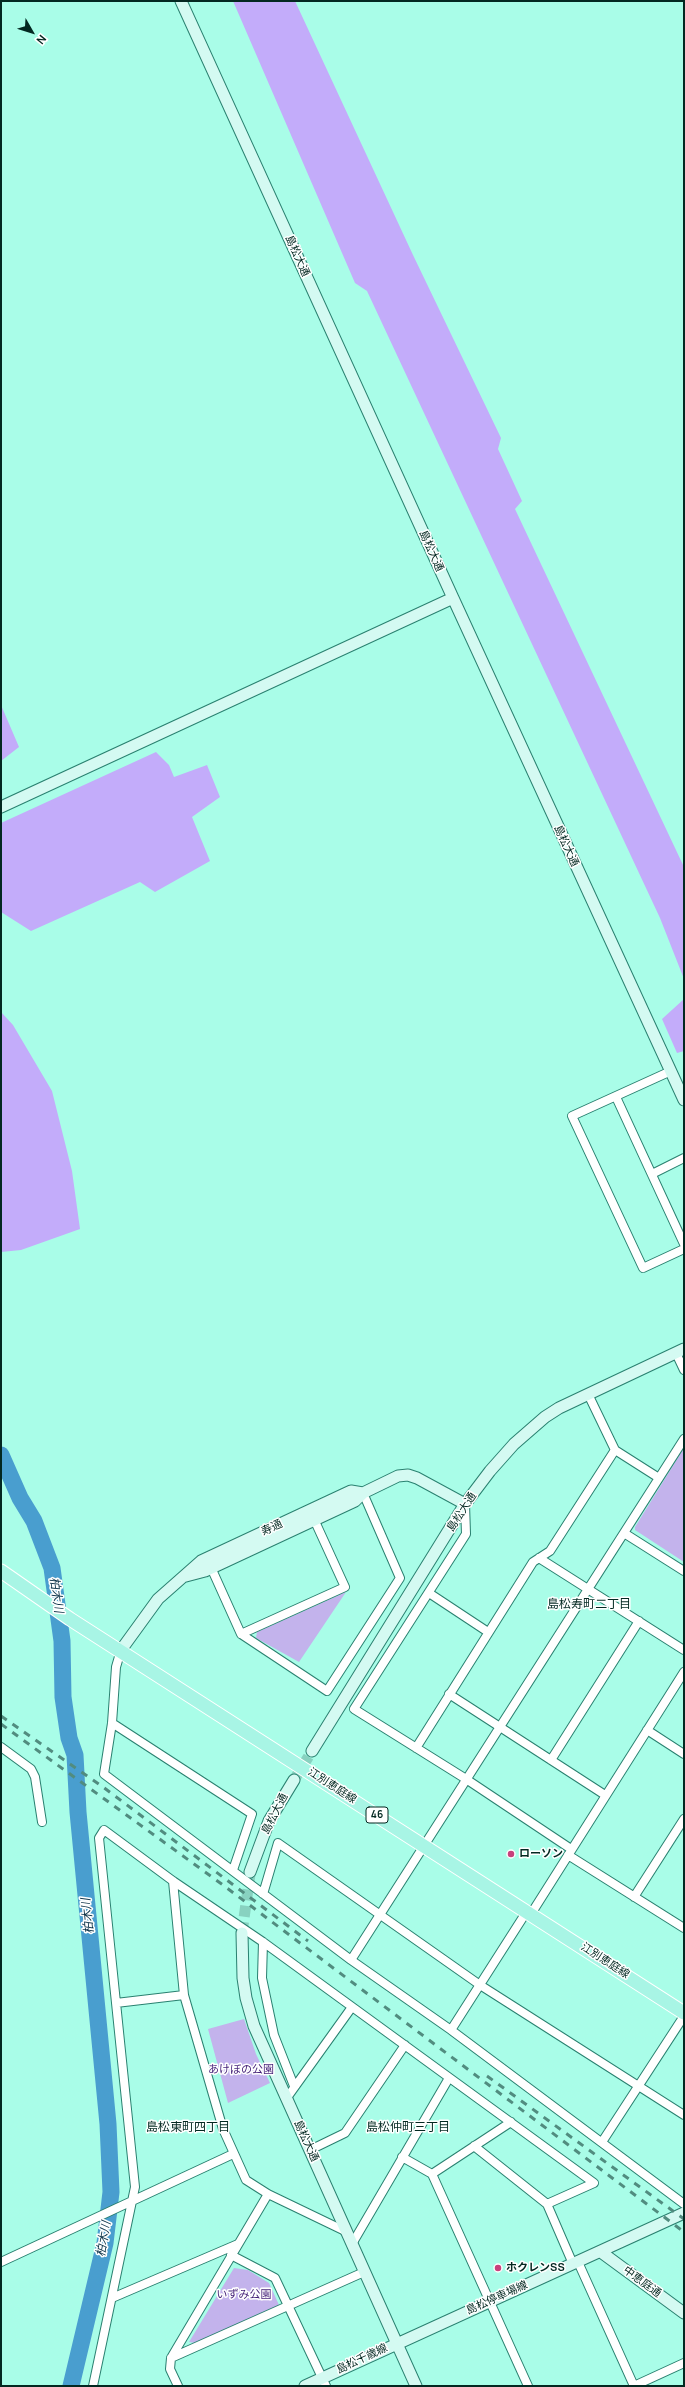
<!DOCTYPE html>
<meta charset="utf-8">
<style>
body{margin:0}
#map{position:relative;width:685px;height:2387px;overflow:hidden;background:#a9fde8;font-family:Manrope,sans-serif}
canvas{display:block}
.frame{position:absolute;inset:0;border:2px solid #032821;pointer-events:none}
.north{position:absolute;left:12px;top:12px;width:40px;height:40px;-webkit-text-stroke:3px #fff;paint-order:stroke;rotate:129deg;font-size:11px;font-weight:700;line-height:16px;text-align:center;color:#032821}
.north::after{content:'';display:block;margin:auto;width:14px;height:18px;background:#032821;clip-path:polygon(50% 0,100% 100%,50% 72%,0 100%)}
</style>
<div id="map">
<canvas width="685" height="2387"></canvas>
<div class="frame"></div>
<div class="north">N</div>
</div>
<script>
const ctx = document.querySelector('canvas').getContext('2d');
ctx.lineJoin = 'round';
function paint(path, color) {
  ctx.fillStyle = color;
  ctx.fill(path, 'evenodd');
}
function poly(rows) {
  const path = new Path2D();
  for (const r of rows) {
    path.moveTo(r[0], r[1]);
    for (let i = 2; i < r.length; i += 2) path.lineTo(r[i], r[i + 1]);
  }
  return path;
}
function stroke(path, color, width, dash) {
  ctx.strokeStyle = color;
  ctx.lineWidth = width;
  ctx.lineCap = dash ? 'butt' : 'round';
  ctx.setLineDash(dash || []);
  ctx.stroke(path);
}
function write(font, color, halo, rows, align = 'center') {
  ctx.font = font + ' Manrope,"Noto Sans JP",sans-serif';
  ctx.lineWidth = 3;
  ctx.setLineDash([]);
  ctx.textBaseline = 'middle';
  ctx.strokeStyle = halo;
  ctx.fillStyle = color;
  for (const [text, x, y, turn = 0] of rows) {
    ctx.save();
    ctx.translate(x, y);
    ctx.rotate((+turn || 0) * Math.PI / 180);
    ctx.textAlign = isNaN(turn) ? turn : align;
    if (halo) ctx.strokeText(text, 0, 0);
    ctx.fillText(text, 0, 0);
    ctx.restore();
  }
}
const green = poly([
 [684,1448,684,1562,635,1530,635,1527],
 [346,1592,299,1662,256,1638,257,1632],
 [244,2019,256,2054,270,2083,228,2103,208,2029],
 [234,2268,248,2270,269,2283,279,2305,195,2343,189,2342]
]);
const forest = poly([
 [233,1,295,1,413,255,501,438,498,449,522,501,515,509,684,867,684,979,660,918,367,291,355,283],
 [1,705,19,747,1,761],
 [156,752,169,765,174,777,207,765,220,797,192,817,210,861,155,892,140,882,31,931,1,912,1,823],
 [684,999,684,1051,677,1053,662,1019],
 [1,1012,13,1025,52,1091,72,1171,80,1229,21,1250,1,1252]
]);
const river = poly([
 [1,1455,20,1498,34,1521,52,1568,62,1641,63,1697,69,1738,75,1755,78,1812,108,2124,111,2192,105,2243,71,2386]
]);
const secondaryTunnel = poly([
 [294,1780,312,1751],
 [242,1933,250,1874]
]);
const street = poly([
 [671,1071,572,1116,643,1268,684,1249],
 [616,1097,684,1244],
 [652,1174,684,1158],
 [676,1353,684,1370],
 [615,1450,659,1478],
 [465,1504,466,1534,354,1709,466,1779,571,1849],
 [624,1533,684,1571],
 [539,1558,684,1650],
 [209,1563,241,1634,327,1691,400,1578,363,1493],
 [429,1593,488,1632],
 [241,1634,345,1587,313,1517],
 [121,1650,116,1667,112,1723,104,1774,351,1960,451,2030,684,2204],
 [449,1694,605,1795],
 [112,1723,252,1814,233,1870],
 [647,1730,684,1754],
 [1,1747,31,1769,35,1777,42,1822],
 [416,1748,533,1562,550,1551,615,1450,588,1394],
 [551,1760,639,1621],
 [568,1855,684,1928],
 [173,1881,184,1995,223,2129,246,2180,268,2194,347,2232],
 [263,1894,278,1843,480,1985,684,2115],
 [634,1897,684,1819],
 [531,1914,684,1672],
 [263,1942,262,1978,274,2035,294,2086],
 [351,1960,684,1439],
 [116,2003,184,1995],
 [451,2030,527,1911],
 [286,2099,352,2007],
 [602,2142,684,2016],
 [474,2146,547,2204,573,2264],
 [310,2150,345,2133,405,2045],
 [402,2157,432,2174,528,2386],
 [432,2174,511,2122],
 [352,2244,449,2078],
 [231,2255,275,2278,326,2386],
 [1,2262,233,2154],
 [578,2262,634,2386],
 [112,2298,238,2244],
 [171,2358,364,2272],
 [93,2386,135,2187,99,1838,104,1830,173,1881,263,1942,594,2183,547,2204],
 [178,2386,170,2369,171,2358,268,2194],
 [634,2386,684,2363]
]);
const secondary = poly([
 [181,1,453,598,684,1100],
 [1,807,453,598],
 [186,1576,205,1571,355,1501,363,1493,398,1476,408,1475,417,1478,465,1504],
 [121,1650,158,1599,201,1561,351,1491,363,1493],
 [312,1751,465,1504,490,1471,514,1444,545,1417,559,1408,684,1349],
 [250,1872,269,1821,294,1780],
 [242,1933,243,1978,246,1998,254,2026,416,2386],
 [601,2252,684,2313],
 [305,2386,684,2213]
]);
const primary = poly([
 [1,1571,70,1619,684,2013]
]);
const rail = poly([
 [1,1716,103,1787,308,1941],
 [1,1724,223,1885,684,2232],
 [487,2076,684,2219]
]);
const markers = [
 [511,1854,4,"#c8407c"],
 [498,2268,4,"#c8407c"]
];
const shields = [
 [377,1815,22]
];
const shieldNames = [
 ["46",377,1815]
];
const streetNames = [
 ["島松大通",297,256,66],
 ["島松大通",431,551,66],
 ["島松大通",566,846,65],
 ["島松大通",462,1512,-57],
 ["寿通",272,1528,-25],
 ["江別恵庭線",332,1786,33],
 ["島松大通",275,1814,-63],
 ["江別恵庭線",605,1961,33],
 ["島松大通",306,2141,65],
 ["中恵庭通",642,2282,36],
 ["島松停車場線",497,2298,-24],
 ["島松千歳線",362,2359,-25]
];
const poiNames = [
 ["ローソン",519,1854],
 ["ホクレンSS",506,2268]
];
const parkNames = [
 ["あけぼの公園",241,2070],
 ["いずみ公園",244,2295]
];
const waterNames = [
 ["柏木川",56,1595,82],
 ["柏木川",88,1916,-96],
 ["柏木川",104,2239,-80]
];
const neighbourhoodNames = [
 ["島松寿町二丁目",589,1605],
 ["島松東町四丁目",188,2128],
 ["島松仲町三丁目",408,2128]
];
paint(green, '#c3b3ec');
paint(forest, '#c3acfa');
stroke(river, '#499ecf', 17);
stroke(secondaryTunnel, '#88d2c0', 11, [11, 5.5]);
stroke(street, '#2a8170', 10);
stroke(secondary, '#2a8170', 13);
stroke(primary, '#fff', 15);
stroke(street, '#fff', 8);
stroke(secondary, '#d4faf2', 11);
stroke(primary, '#a8f5e5', 13);
stroke(rail, '#518c7f', 3, [7, 7]);
for (const [x, y, r, color] of markers) {
  const dot = new Path2D();
  dot.arc(x, y, r, 0, 2 * Math.PI);
  ctx.fillStyle = color;
  ctx.fill(dot);
  stroke(dot, '#fff', 1.5);
}
for (const [x, y, w] of shields) {
  const box = new Path2D();
  box.roundRect(x - w / 2, y - 8, w, 16, 3);
  ctx.fillStyle = '#fff';
  ctx.fill(box);
  stroke(box, '#032821', 1);
}
write('bold 10px', '#032821', null, shieldNames);
write('11px', '#032821', '#fff', streetNames);
write('bold 11px', '#032821', '#fff', poiNames, 'left');
write('11px', '#421e76', '#fff', parkNames);
write('italic 12px', '#0c3247', '#fff', waterNames);
write('12px', '#032821', '#fff', neighbourhoodNames);
</script>
